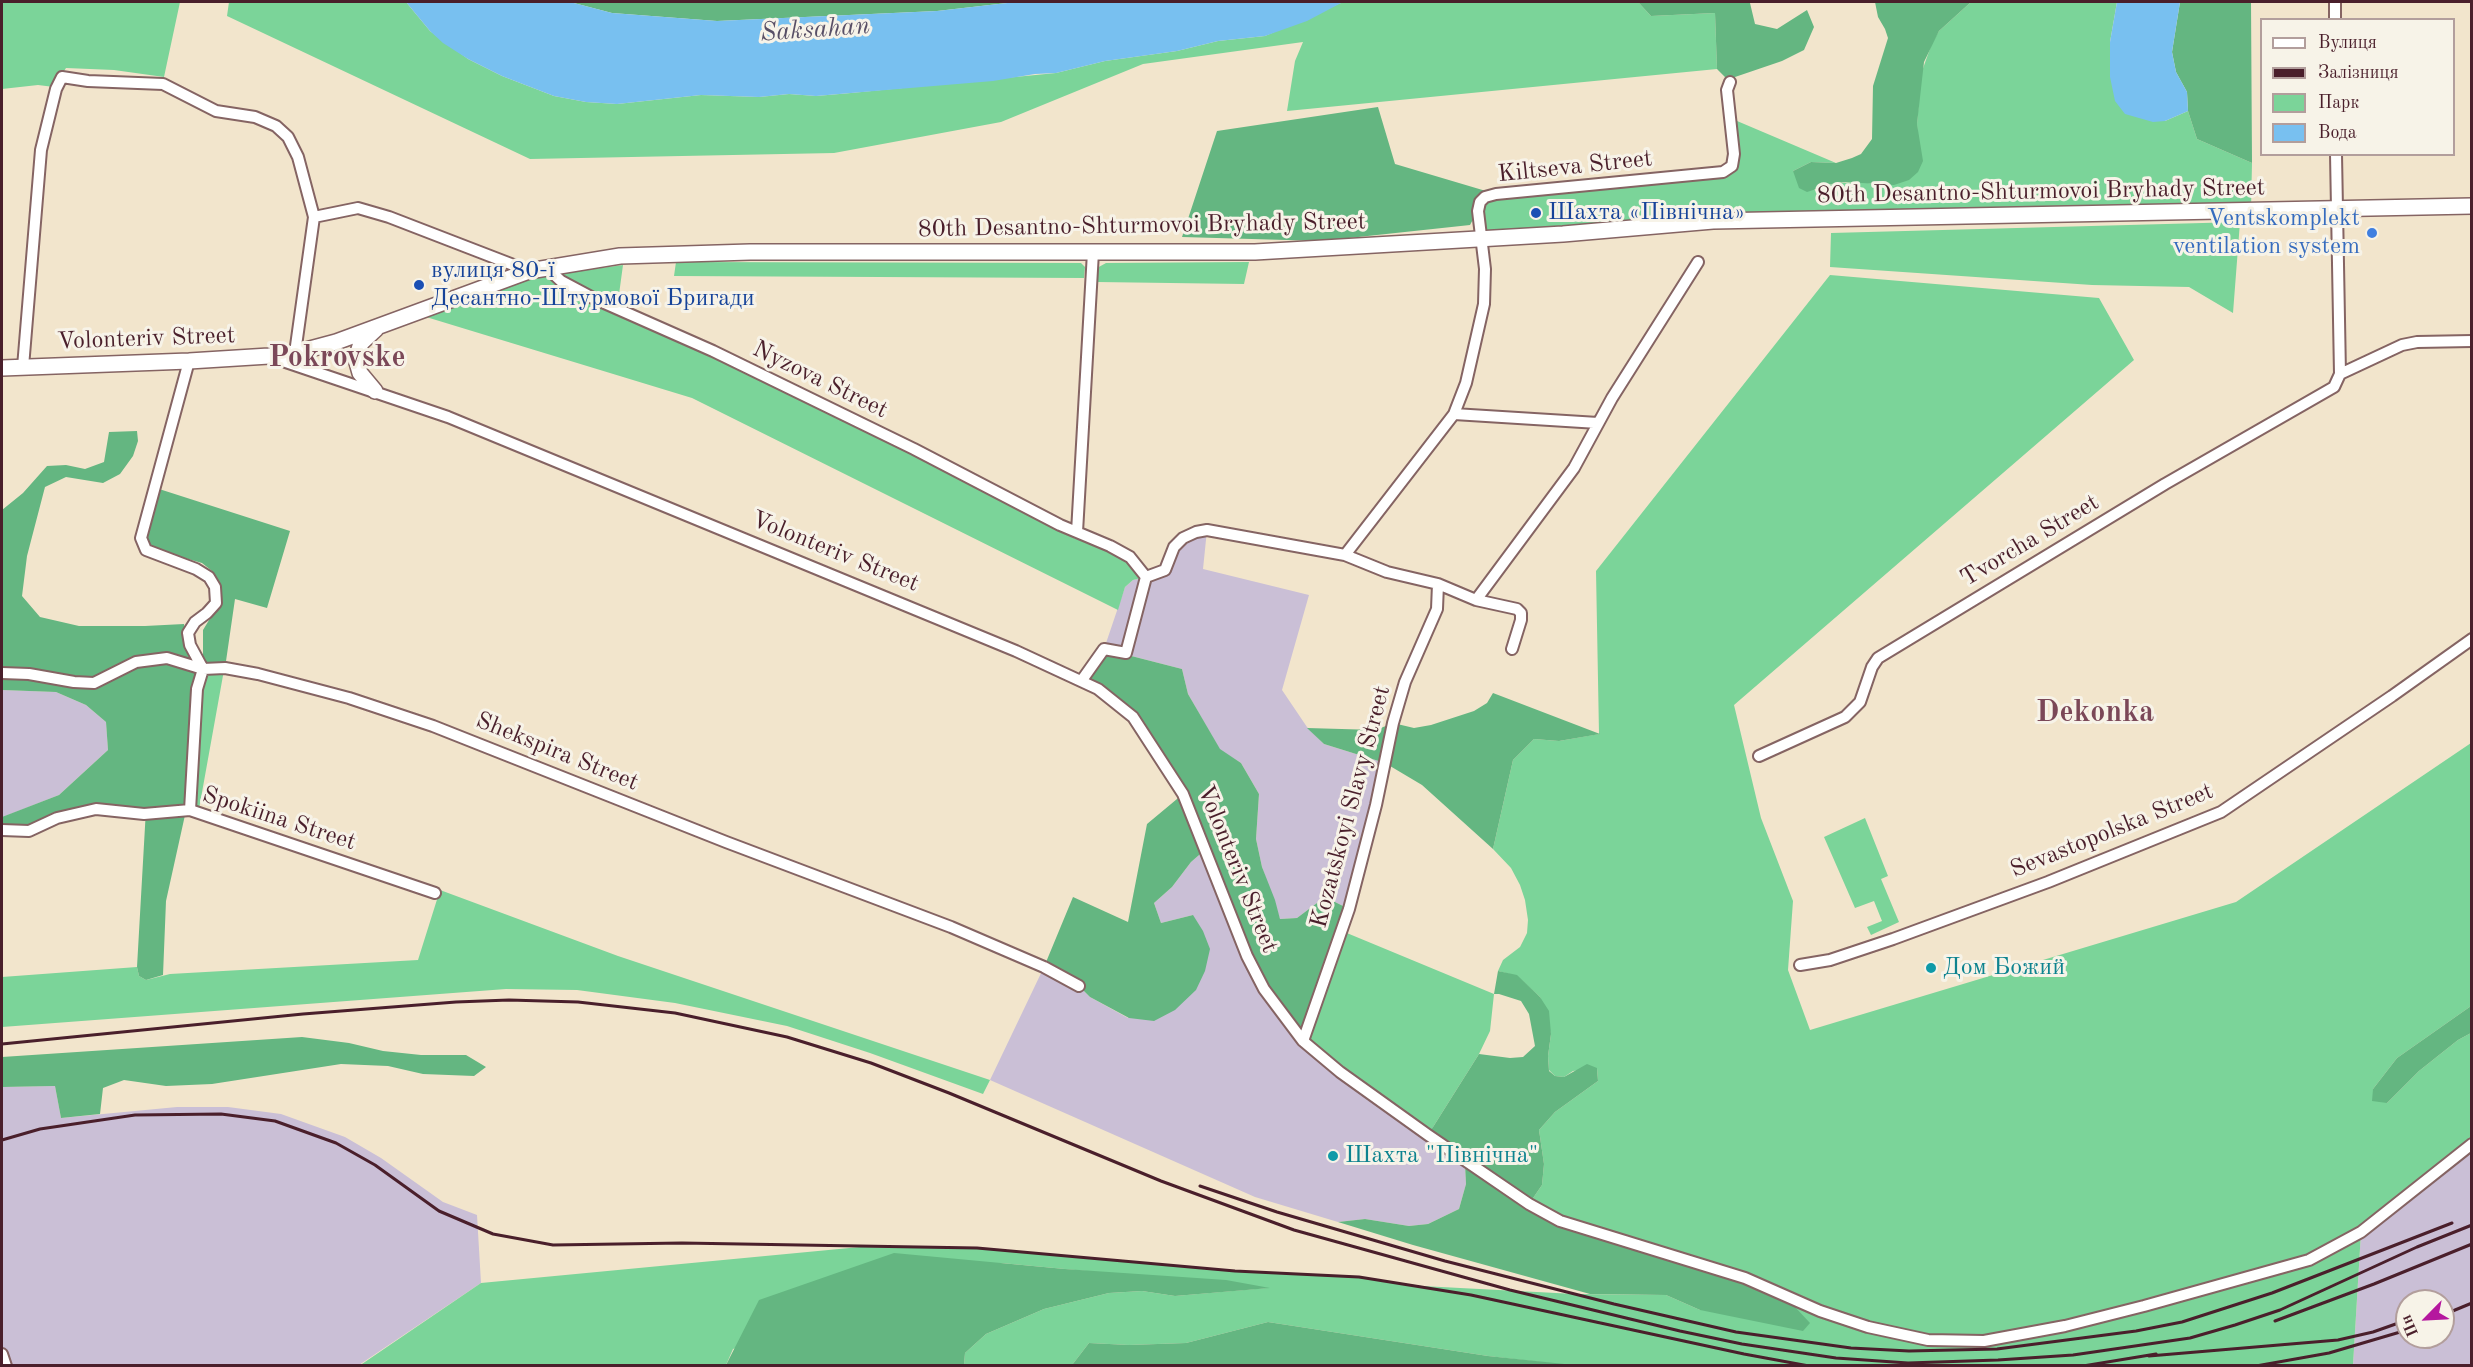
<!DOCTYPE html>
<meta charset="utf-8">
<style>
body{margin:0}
#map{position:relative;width:2473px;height:1367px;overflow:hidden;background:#f2e5cc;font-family:"Old Standard TT",serif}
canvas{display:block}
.frame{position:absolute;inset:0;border:3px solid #4a1f2b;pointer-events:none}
.legend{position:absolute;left:2260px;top:18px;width:195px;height:138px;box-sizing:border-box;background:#f7f3e8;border:2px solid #b29e9c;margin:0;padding:8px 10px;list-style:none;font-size:18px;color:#4a1f2b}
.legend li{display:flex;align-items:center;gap:12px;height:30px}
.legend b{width:30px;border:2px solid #b29e9c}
.north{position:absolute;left:2395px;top:1289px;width:60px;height:60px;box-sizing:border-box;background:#f7f3e8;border:2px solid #b29e9c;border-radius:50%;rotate:246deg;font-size:16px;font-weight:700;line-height:24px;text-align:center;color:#4a1f2b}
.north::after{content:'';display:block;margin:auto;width:21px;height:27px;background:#b5179e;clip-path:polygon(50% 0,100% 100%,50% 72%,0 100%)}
</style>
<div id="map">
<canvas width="2473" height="1367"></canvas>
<div class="frame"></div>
<ul class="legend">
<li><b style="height:8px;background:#fff"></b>Вулиця</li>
<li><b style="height:8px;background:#4a1f2b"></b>Залізниця</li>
<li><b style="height:16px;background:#7bd499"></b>Парк</li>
<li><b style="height:16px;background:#78c0f0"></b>Вода</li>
</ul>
<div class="north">Пн</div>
</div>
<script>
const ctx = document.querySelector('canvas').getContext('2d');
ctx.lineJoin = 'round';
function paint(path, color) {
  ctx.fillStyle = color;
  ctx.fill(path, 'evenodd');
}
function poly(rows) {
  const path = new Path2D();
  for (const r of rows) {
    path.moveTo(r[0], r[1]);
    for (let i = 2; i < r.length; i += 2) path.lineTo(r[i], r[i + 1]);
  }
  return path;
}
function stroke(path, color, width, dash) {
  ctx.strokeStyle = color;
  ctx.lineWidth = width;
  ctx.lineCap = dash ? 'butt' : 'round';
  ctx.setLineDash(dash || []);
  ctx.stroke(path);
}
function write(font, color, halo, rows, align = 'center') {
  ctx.font = font + ' "Old Standard TT",serif';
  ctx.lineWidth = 6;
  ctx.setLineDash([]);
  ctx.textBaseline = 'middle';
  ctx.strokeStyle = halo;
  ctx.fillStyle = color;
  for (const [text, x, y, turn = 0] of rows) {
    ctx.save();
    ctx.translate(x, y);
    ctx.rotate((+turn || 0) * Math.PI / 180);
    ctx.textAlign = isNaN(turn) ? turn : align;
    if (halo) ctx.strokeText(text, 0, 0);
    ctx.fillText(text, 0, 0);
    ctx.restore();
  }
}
const industrial = poly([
 [1207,530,1203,569,1309,595,1282,690,1307,727,1324,744,1385,763,1349,909,1325,897,1297,918,1280,919,1262,867,1256,839,1259,794,1241,763,1220,750,1188,694,1182,669,1104,649,1125,587,1133,580,1158,574,1174,547],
 [2,690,56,692,86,705,106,722,108,750,59,795,3,817],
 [1206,849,1465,1165,1466,1184,1459,1209,1428,1224,1409,1226,1365,1219,1338,1222,1255,1197,990,1080,1044,967,1079,986,1090,997,1128,1018,1193,915,1161,923,1154,903,1172,887,1191,862],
 [55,1086,61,1118,177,1107,228,1107,281,1114,345,1137,381,1158,443,1202,477,1215,481,1283,359,1365,2,1365,2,1087],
 [2471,1142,2471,1365,2353,1366,2361,1232],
 [2407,1301,2443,1301,2443,1337,2407,1337]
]);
const green = poly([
 [2,2,180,2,164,77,114,70,66,68,54,87,38,85,2,89],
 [229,2,406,2,430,31,468,59,502,76,554,96,586,102,617,104,701,95,759,97,789,94,816,96,851,93,1056,73,1105,61,1177,51,1218,41,1265,36,1343,2,1638,2,1651,16,1715,13,1717,69,1287,111,1295,61,1303,42,1143,64,1001,122,834,153,530,159,227,16],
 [1971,2,2117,2,2110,42,2165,121,2188,111,2197,139,2252,163,2251,210,1827,218,1481,239,1480,202,1485,197,1732,166,1730,118,1836,163,1811,162,1793,171,1816,191,1835,183,1862,182,1880,185,1918,141,1917,124,1921,74,1932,43,1939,31],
 [2240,222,2233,313,2189,287,2092,285,1830,267,1831,233],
 [676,262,1081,263,1085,267,1084,278,674,276],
 [1249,262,1244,284,1097,282,1097,268,1106,263],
 [623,265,617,309,1110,546,1146,577,1133,580,1125,587,1118,610,692,398,413,313,546,267,561,281,564,273],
 [1830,275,2099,298,2134,360,1734,705,1761,818,1793,901,1788,970,1810,1030,2236,902,2471,743,2471,1006,2397,1058,2373,1089,2387,1103,2419,1071,2458,1040,2471,1033,2471,1144,2361,1232,2353,1365,1574,1366,1488,1356,1268,1322,1186,1343,1129,1345,1089,1343,1072,1365,964,1365,965,1353,986,1334,1044,1309,1109,1293,1142,1291,1175,1296,1267,1288,1001,1263,733,1349,726,1365,359,1366,481,1283,860,1247,977,1248,1235,1271,1359,1277,1422,1286,1575,1294,1666,1295,1700,1310,1748,1281,1641,1252,1560,1221,1529,1204,1542,1185,1544,1164,1539,1130,1555,1112,1598,1081,1597,1068,1573,1071,1564,1077,1555,1076,1549,1070,1548,1056,1551,1034,1540,997,1517,976,1498,971,1503,960,1520,947,1527,933,1528,920,1525,900,1520,885,1511,868,1493,849,1513,760,1534,739,1559,741,1599,734,1596,571],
 [224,670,199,809,193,808,200,690,206,671],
 [1865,818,1888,876,1881,879,1899,922,1871,935,1867,927,1882,921,1874,901,1855,908,1824,837],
 [440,890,618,956,990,1080,983,1094,870,1053,787,1026,675,1003,577,990,506,989,2,1027,2,977,137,967,139,976,146,980,170,974,418,960],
 [1342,931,1494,994,1490,1031,1479,1054,1428,1135,1303,1041]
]);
const forest = poly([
 [570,2,1016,2,937,11,717,21,612,13],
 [1638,2,1752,2,1750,3,1755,24,1777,29,1807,10,1814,27,1804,50,1782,61,1735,77,1730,82,1717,69,1715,13,1651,16],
 [1875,2,1971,2,1939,31,1924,62,1917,124,1923,161,1918,172,1909,180,1894,185,1846,182,1835,183,1807,192,1799,188,1793,171,1811,162,1836,163,1852,158,1861,154,1872,139,1873,86,1888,38,1885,29,1878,17],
 [2180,2,2251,2,2252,163,2197,139,2188,111,2187,92,2176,72,2172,52],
 [1378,107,1395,164,1496,194,1485,197,1470,225,1321,241,1182,237,1217,131],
 [137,431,138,441,133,456,120,474,103,483,66,477,45,487,27,556,22,596,40,617,79,626,145,626,184,624,188,646,198,671,187,806,166,901,163,975,146,980,139,976,137,967,146,809,94,804,29,826,2,825,2,817,59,795,108,750,106,722,86,705,56,692,2,690,2,510,23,493,47,466,66,465,85,469,104,462,109,432],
 [156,488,290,531,267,608,235,599,225,668,203,669,203,630,217,607,222,588,212,571,202,563,143,546],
 [1104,649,1182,669,1188,694,1220,749,1241,763,1259,794,1256,839,1262,867,1275,900,1280,919,1297,918,1325,897,1349,909,1303,1041,1264,989,1206,849,1191,862,1172,887,1154,903,1161,923,1193,915,1203,931,1210,949,1205,971,1196,990,1175,1010,1154,1021,1129,1018,1090,997,1079,986,1044,967,1073,897,1128,922,1147,824,1183,794,1133,717,1082,680],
 [1493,693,1600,734,1559,741,1534,739,1513,760,1493,849,1422,785,1385,763,1324,744,1307,728,1376,730,1393,723,1414,728,1431,725,1474,711,1487,703],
 [1498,971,1517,975,1540,997,1549,1011,1551,1034,1548,1056,1549,1071,1555,1076,1564,1077,1587,1064,1597,1068,1598,1081,1555,1112,1539,1130,1544,1164,1542,1185,1529,1204,1560,1221,1641,1252,1748,1281,1795,1307,1810,1323,1803,1331,1700,1310,1666,1295,1590,1294,1413,1245,1338,1222,1365,1219,1409,1226,1428,1224,1459,1209,1466,1184,1465,1165,1428,1135,1479,1054,1510,1058,1523,1057,1535,1046,1529,1014,1521,1001,1499,994,1494,994],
 [2471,1006,2471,1033,2458,1040,2419,1071,2387,1103,2372,1101,2373,1089,2397,1058],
 [302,1037,349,1043,383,1051,421,1055,466,1055,486,1067,474,1076,423,1074,388,1066,341,1064,212,1084,166,1086,124,1080,103,1088,100,1114,61,1118,55,1086,2,1087,2,1057],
 [894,1253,1065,1269,1226,1280,1270,1288,1175,1296,1142,1291,1109,1293,1044,1309,986,1334,965,1353,964,1365,726,1365,759,1300],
 [1268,1322,1488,1356,1574,1365,1072,1365,1089,1343,1129,1345,1186,1343]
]);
const water = poly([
 [406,2,570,2,612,13,717,21,937,11,1016,2,1343,2,1307,21,1265,36,1218,41,1177,51,1105,61,1056,73,1035,74,993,81,851,93,816,96,789,94,759,97,701,95,617,104,586,102,554,96,502,76,468,59,443,43,430,31],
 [2117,2,2180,2,2172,52,2176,72,2187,92,2188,111,2165,121,2153,122,2125,114,2115,101,2110,77,2110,42]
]);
const street = poly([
 [2335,2,2335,20],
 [314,217,358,208,389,217,529,271],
 [546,267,561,281,593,298,713,351,914,449,1060,525,1110,546,1130,557,1146,577],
 [271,357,448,417,1016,651,1098,689,1133,717,1183,794,1247,956,1264,989,1303,1041,1340,1072,1428,1135,1529,1204,1560,1221,1745,1278,1820,1311,1868,1327,1928,1340,1984,1341,2065,1326,2144,1306,2309,1260,2361,1232,2472,1144],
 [189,361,141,538,146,550,196,569,209,577,215,587,216,603,207,613,195,622,188,633,190,645,203,669,197,689,190,810],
 [23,367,41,150,56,89,62,77,88,81,163,84,216,111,255,117,276,126,288,137,298,157,314,217,295,353],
 [2340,374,2402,345,2417,342,2472,341],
 [1454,414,1598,423],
 [1077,532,1093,252],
 [1345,555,1454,414,1466,383,1484,304,1485,269,1478,211,1480,202,1485,197,1496,194,1723,172,1732,166,1734,154,1727,90,1730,82],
 [1476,600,1574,468,1612,398,1698,262],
 [2,673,29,674,74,682,94,683,136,662,167,658,203,669,225,668,258,674,349,698,433,726,726,842,951,927,1044,967,1079,986],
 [1082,680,1104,649,1126,653,1146,577,1165,570,1174,547,1183,538,1196,532,1207,530,1345,555,1387,572,1438,584,1476,600,1517,609,1521,613,1521,620,1512,649],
 [1759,756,1845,717,1860,702,1872,667,1878,658,2165,484,2334,387,2340,374,2336,154],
 [2,830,29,831,57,818,96,809,144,814,190,810,435,893],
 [1800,965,1830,960,1893,939,2048,882,2221,812,2392,696,2472,639],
 [1303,1041,1349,909,1376,805,1393,723,1405,682,1437,609,1438,584],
 [2,1354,6,1366]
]);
const secondary = poly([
 [2,368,189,361,269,356,295,353,336,342,529,271,620,256,750,252,1255,252,1563,234,1713,221,2472,206],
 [375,391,360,373,356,359,361,343,376,329]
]);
const rail = poly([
 [2,1044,303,1014,456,1002,509,1000,578,1002,675,1013,787,1037,871,1063,949,1093,1161,1181,1294,1230,1510,1290,1680,1331,1742,1344,1836,1358,1908,1363,1998,1360,2073,1355,2190,1338,2235,1325,2280,1310,2417,1247,2472,1225],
 [2,1140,40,1129,135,1115,221,1114,275,1121,336,1143,375,1165,439,1211,493,1234,553,1245,682,1243,977,1248,1235,1271,1359,1277,1471,1295,1744,1354,1809,1366],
 [1200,1186,1277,1212,1445,1261,1614,1304,1736,1332,1851,1348,1909,1351,1997,1349,2136,1331,2182,1322,2272,1293,2452,1223],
 [2443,1315,2472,1303],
 [2275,1321,2374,1284,2472,1244],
 [2149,1356,2338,1340,2373,1332,2407,1320],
 [2083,1366,2156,1354],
 [2256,1366,2329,1353,2407,1330]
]);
const markers = [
 [1536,213,6,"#1a4fb4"],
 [2372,233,6,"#3f7fe0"],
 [419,285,6,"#1a4fb4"],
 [1931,968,6,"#0f9aa8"],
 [1333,1156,6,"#0f9aa8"]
];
const streetNames = [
 ["Kiltseva Street",1575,167,-6],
 ["80th Desantno-Shturmovoi Bryhady Street",2041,192,-1],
 ["80th Desantno-Shturmovoi Bryhady Street",1142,226,-1],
 ["Volonteriv Street",146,339,-2],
 ["Nyzova Street",820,380,26],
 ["Tvorcha Street",2030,541,-31],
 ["Volonteriv Street",835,552,22],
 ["Shekspira Street",557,752,22],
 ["Kozatskoyi Slavy Street",1351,807,-75],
 ["Spokiina Street",279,819,18],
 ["Sevastopolska Street",2112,831,-22],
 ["Volonteriv Street",1237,869,68]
];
const transitNames = [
 ["Шахта «Північна»",1548,213],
 ["вулиця 80-ї",431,271],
 ["Десантно-Штурмової Бригади",431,299]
];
const shopNames = [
 ["Ventskomplekt",2360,219],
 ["ventilation system",2360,247]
];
const cultureNames = [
 ["Дом Божий",1943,968],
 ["Шахта \"Північна\"",1345,1156]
];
const waterNames = [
 ["Saksahan",815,30,-4]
];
const districtNames = [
 ["Pokrovske",337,358],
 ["Dekonka",2095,713]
];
paint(industrial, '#cabfd6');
paint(green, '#7bd499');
paint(forest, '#64b681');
paint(water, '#78c0f0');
stroke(street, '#856463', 14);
stroke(secondary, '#856463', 18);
stroke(street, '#fff', 10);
stroke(secondary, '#fff', 15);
stroke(rail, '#4a1f2b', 3);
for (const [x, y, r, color] of markers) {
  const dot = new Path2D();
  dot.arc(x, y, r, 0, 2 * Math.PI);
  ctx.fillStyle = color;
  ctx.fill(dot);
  stroke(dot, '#f7f3e8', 2);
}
write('24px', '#4a1f2b', '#f7f3e8', streetNames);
write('24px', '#164399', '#f7f3e8', transitNames, 'left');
write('24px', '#366cbe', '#f7f3e8', shopNames, 'right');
write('24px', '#0d838f', '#f7f3e8', cultureNames, 'left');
write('italic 26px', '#584f66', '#f7f3e8', waterNames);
write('bold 30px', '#7b4858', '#f7f3e8', districtNames);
</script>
